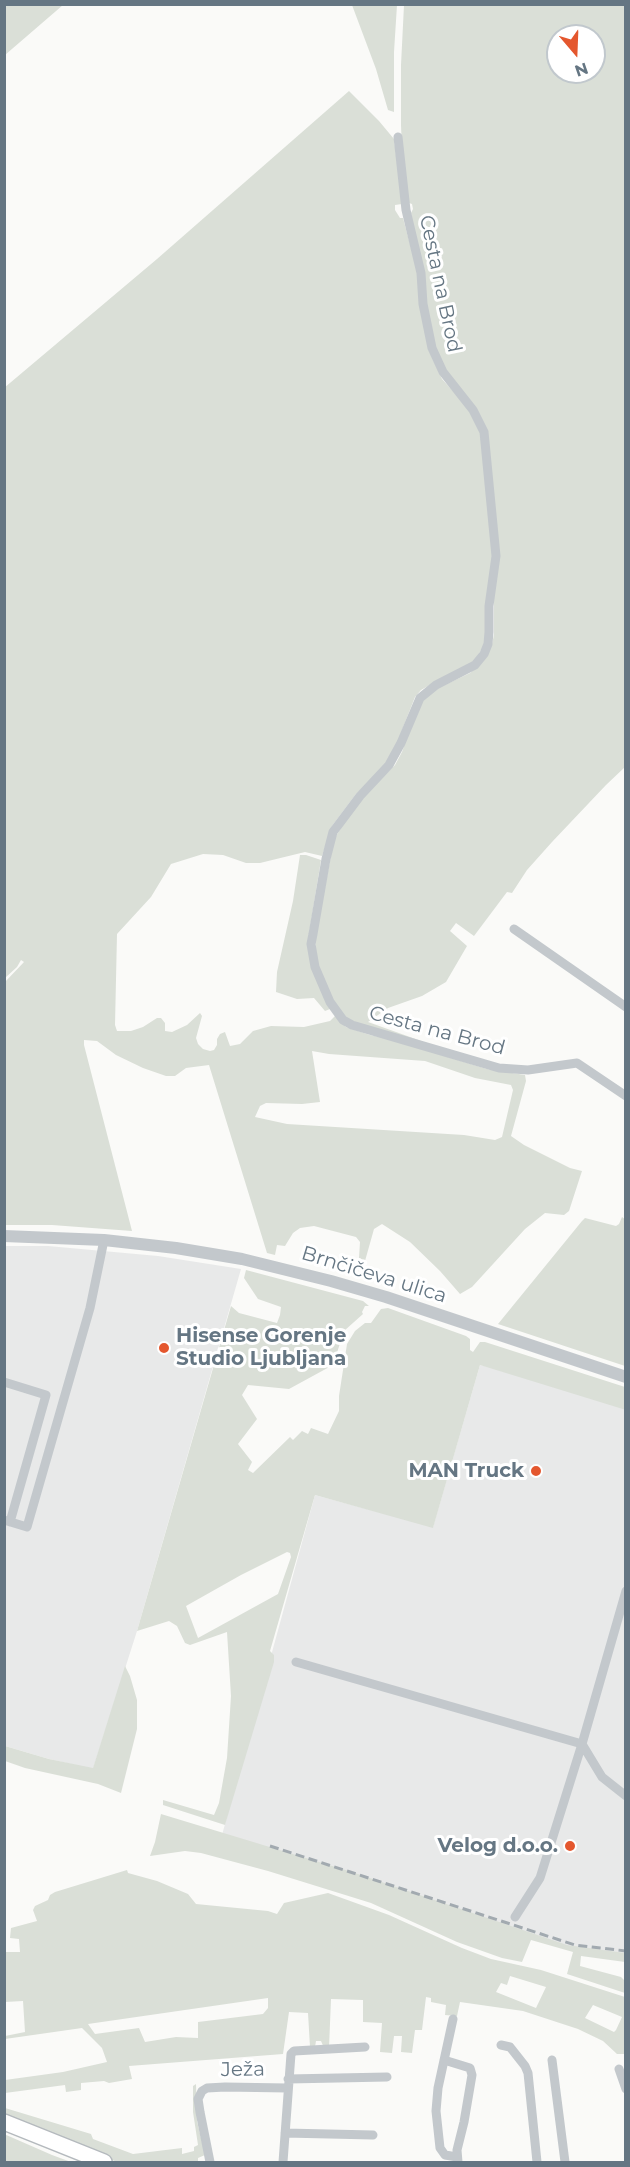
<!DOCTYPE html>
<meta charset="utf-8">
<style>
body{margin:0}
#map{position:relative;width:630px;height:2167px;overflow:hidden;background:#fafaf8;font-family:Montserrat,sans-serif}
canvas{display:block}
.frame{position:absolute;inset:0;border:6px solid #657683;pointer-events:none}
.north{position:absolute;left:546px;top:24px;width:60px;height:60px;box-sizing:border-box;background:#fff;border:2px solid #c1c8cd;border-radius:50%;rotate:161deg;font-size:16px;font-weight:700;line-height:24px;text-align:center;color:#657683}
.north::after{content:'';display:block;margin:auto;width:21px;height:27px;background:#e4572e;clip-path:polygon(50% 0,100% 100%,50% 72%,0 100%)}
</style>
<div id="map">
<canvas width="630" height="2167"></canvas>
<div class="frame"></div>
<div class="north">N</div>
</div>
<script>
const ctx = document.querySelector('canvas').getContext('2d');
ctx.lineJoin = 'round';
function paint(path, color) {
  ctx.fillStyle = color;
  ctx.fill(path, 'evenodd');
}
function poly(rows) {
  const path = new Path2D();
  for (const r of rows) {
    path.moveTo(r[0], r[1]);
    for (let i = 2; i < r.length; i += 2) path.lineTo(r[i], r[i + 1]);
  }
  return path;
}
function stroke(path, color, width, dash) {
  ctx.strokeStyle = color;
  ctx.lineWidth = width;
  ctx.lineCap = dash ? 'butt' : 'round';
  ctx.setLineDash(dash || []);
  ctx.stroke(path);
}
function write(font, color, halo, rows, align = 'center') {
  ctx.font = font + ' Montserrat,sans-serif';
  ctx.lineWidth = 6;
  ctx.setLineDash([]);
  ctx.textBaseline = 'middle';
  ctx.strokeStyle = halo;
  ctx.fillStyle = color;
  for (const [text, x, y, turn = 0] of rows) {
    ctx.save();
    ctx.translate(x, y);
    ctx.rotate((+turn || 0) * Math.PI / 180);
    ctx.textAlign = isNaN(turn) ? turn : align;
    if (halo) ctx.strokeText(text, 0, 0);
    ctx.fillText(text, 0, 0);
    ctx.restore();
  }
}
const built = poly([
 [5,1246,48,1246,158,1256,241,1269,137,1631,93,1769,49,1759,5,1746],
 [480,1365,625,1394,625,1956,579,1951,222,1835,315,1495,433,1527]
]);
const green = poly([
 [5,4,63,4,63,5,5,55],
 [352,5,397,5,394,52,394,112,388,110,376,69],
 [404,5,625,5,625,767,606,785,552,842,527,870,512,893,507,892,474,936,456,923,450,931,467,946,446,982,422,996,388,1008,368,1022,424,1042,349,1021,335,1007,318,970,315,941,334,839,358,802,395,765,402,752,419,703,434,690,470,673,480,664,492,644,494,635,494,600,488,438,447,372,433,342,411,213,413,209,412,204,409,203,402,150,401,125,401,65],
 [558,36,594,36,594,72,558,72],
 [349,91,379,121,394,139,402,204,395,205,395,210,400,218,403,218,418,274,419,302,429,351,442,379,470,410,480,430,493,555,485,643,475,661,437,681,421,690,415,697,393,753,379,772,356,794,332,826,322,856,305,852,260,863,246,863,223,855,203,854,171,864,151,897,117,934,115,1025,117,1031,131,1031,143,1027,157,1018,161,1018,165,1023,165,1031,172,1032,187,1025,200,1013,202,1016,196,1038,198,1044,203,1049,210,1051,214,1050,217,1045,217,1039,220,1034,225,1032,230,1046,240,1044,253,1031,271,1026,304,1027,330,1021,335,1016,346,1027,370,1035,389,1039,487,1069,525,1075,526,1081,511,1136,524,1145,570,1168,582,1171,580,1177,569,1211,564,1215,545,1213,525,1229,472,1287,460,1294,440,1271,410,1242,382,1224,374,1229,365,1261,359,1258,360,1242,356,1237,314,1226,300,1228,293,1233,285,1246,277,1245,275,1255,267,1253,209,1065,186,1068,175,1076,166,1076,143,1068,116,1055,97,1041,84,1040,84,1045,132,1231,52,1225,5,1225,5,982,24,962,21,960,17,967,5,978,4,388,157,259],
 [312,1051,329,1054,425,1061,475,1078,511,1085,513,1090,502,1137,495,1140,464,1135,287,1124,255,1117,260,1106,266,1103,302,1104,320,1102],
 [300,855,306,855,321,860,308,940,330,1009,325,1011,314,998,297,999,276,992,277,972,293,901],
 [622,1217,626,1220,625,1366,498,1324,582,1221,585,1218,616,1226,619,1224],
 [246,1270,363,1301,369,1306,365,1306,362,1312,363,1314,344,1331,333,1365,289,1389,248,1385,242,1395,257,1419,238,1444,252,1462,248,1470,253,1473,290,1437,293,1440,302,1431,308,1434,311,1428,328,1434,339,1411,339,1396,347,1344,355,1331,365,1323,371,1323,381,1309,388,1308,466,1336,470,1339,470,1350,473,1352,480,1342,485,1342,625,1387,626,1410,480,1365,433,1528,315,1495,270,1651,274,1655,274,1662,225,1825,163,1805,163,1800,214,1815,219,1803,227,1758,231,1696,227,1632,190,1645,185,1643,177,1626,169,1621,137,1631,231,1306,239,1313,277,1323,280,1315,281,1307,258,1299,244,1278],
 [287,1552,290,1553,291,1557,278,1594,198,1638,186,1606,241,1575],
 [125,1666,130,1676,137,1700,137,1729,121,1793,98,1784,25,1768,5,1761,5,1746,49,1759,93,1768],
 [161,1814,352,1872,567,1945,625,1953,625,1962,581,1956,580,1966,621,1977,625,1981,625,1993,567,1974,573,1952,531,1940,522,1962,502,1958,457,1942,371,1903,268,1871,201,1853,185,1851,150,1856,155,1842],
 [127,1870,128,1873,157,1881,188,1894,196,1904,268,1911,277,1914,284,1903,328,1893,389,1915,462,1948,491,1959,541,1970,625,1997,624,2054,617,2054,603,2041,578,2029,523,2011,460,2002,457,2016,445,2015,446,2005,431,2002,431,1998,426,1997,422,2030,415,2030,412,2053,401,2052,402,2036,394,2036,392,2053,380,2052,382,2023,363,2022,363,2000,331,1999,329,2048,324,2048,321,2041,316,2041,315,2047,310,2047,308,2013,289,2012,283,2054,129,2066,132,2079,109,2083,104,2081,81,2083,81,2090,66,2092,65,2085,5,2093,5,2080,63,2072,107,2062,102,2048,82,2028,5,2039,5,2036,25,2032,23,2001,5,2002,4,1952,20,1952,19,1939,10,1938,11,1928,37,1921,33,1910,35,1906,48,1900,50,1895,55,1892],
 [510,1976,546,1987,536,2008,496,1992,501,1983,507,1985],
 [268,1998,268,2008,263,2014,198,2022,198,2038,176,2037,145,2042,139,2028,95,2034,88,2024],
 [593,2005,622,2017,616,2030,614,2032,585,2018],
 [196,2084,197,2121,205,2155,198,2158,198,2162,117,2162,5,2116,5,2108,91,2134,93,2139,133,2154,182,2148,182,2154,194,2151,194,2147,198,2145,193,2112,193,2086],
 [4,2134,52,2155,71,2162,5,2162]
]);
const minor = poly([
 [398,137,406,210,421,273,423,304,432,348,443,372,473,410,484,432,496,556,489,606,489,632,488,644,484,654,475,665,436,685,420,698,401,743,389,765,360,796,333,832,326,859,313,934,311,944,315,967,330,1002,343,1020,352,1025,499,1068,528,1070,577,1063,626,1096],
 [514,929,626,1007],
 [4,1382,46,1395,10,1522],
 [4,1520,27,1527,90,1308,104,1240],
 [296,1662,582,1744,602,1777,626,1796],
 [515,1917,540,1878,582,1744,626,1591],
 [453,2019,438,2088,436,2111,440,2148,445,2155,457,2157],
 [501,2045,510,2047,525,2066,528,2073,537,2162],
 [444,2060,470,2068,472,2075,464,2122,457,2150,458,2162],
 [552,2060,565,2162],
 [619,2069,626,2089],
 [288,2079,387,2077],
 [285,2133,373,2135],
 [210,2162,200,2112,198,2099,202,2091,207,2088,225,2087,287,2088],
 [283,2162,291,2054,294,2051,365,2047]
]);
const tertiary = poly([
 [4,1236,104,1240,176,1248,242,1259,331,1281,386,1297,626,1377]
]);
const primary = poly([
 [4,2122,104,2162]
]);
const rail = poly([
 [270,1846,575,1945,626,1951]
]);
const markers = [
 [164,1348,6,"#e4572e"],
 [536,1471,6,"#e4572e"],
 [570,1846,6,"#e4572e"]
];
const streetNames = [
 ["Cesta na Brod",440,284,78],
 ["Cesta na Brod",437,1031,15],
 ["Brnčičeva ulica",374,1275,17],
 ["Ježa",243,2070,-1]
];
const poiNames = [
 ["Hisense Gorenje",176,1336,"left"],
 ["Studio Ljubljana",176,1359,"left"],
 ["MAN Truck",524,1471],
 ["Velog d.o.o.",558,1846]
];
paint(built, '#e8e9e9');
paint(green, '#dadfd7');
stroke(primary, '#b5babe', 18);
stroke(minor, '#c3c8cc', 9);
stroke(tertiary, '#c3c8cc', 12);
stroke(primary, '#fff', 15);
stroke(rail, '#a2aab0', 3, [9, 4.5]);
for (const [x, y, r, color] of markers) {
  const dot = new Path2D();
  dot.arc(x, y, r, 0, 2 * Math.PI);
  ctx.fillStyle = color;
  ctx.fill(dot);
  stroke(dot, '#fff', 2);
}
write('20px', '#657683', '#fff', streetNames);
write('bold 20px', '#657683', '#fff', poiNames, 'right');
</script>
